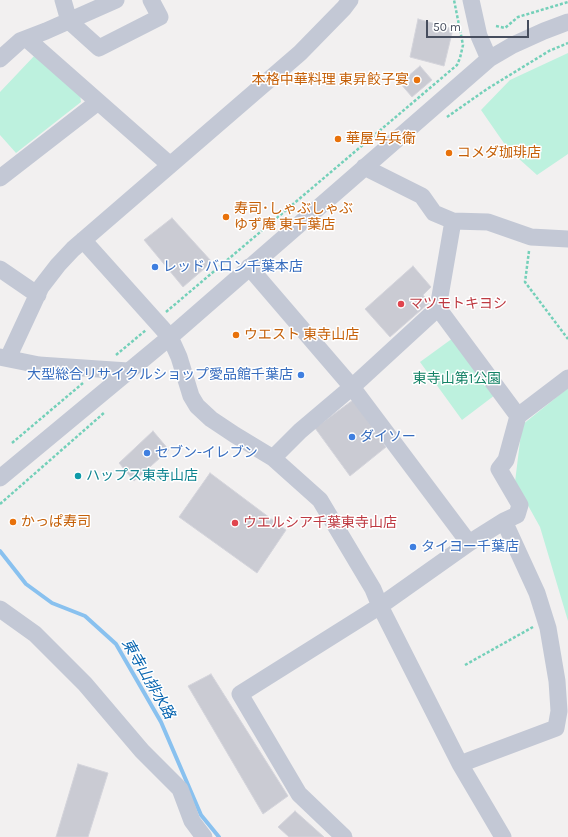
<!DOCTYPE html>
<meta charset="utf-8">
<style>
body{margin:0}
#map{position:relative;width:568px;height:837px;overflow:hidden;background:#f2f0f0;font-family:Karla,sans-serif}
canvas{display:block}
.scale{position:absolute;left:426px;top:20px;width:103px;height:18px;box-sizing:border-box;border:2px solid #474e5e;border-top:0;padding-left:5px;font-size:12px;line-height:14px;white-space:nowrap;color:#474e5e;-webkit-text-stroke:3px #fff;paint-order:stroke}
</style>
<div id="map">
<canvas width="568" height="837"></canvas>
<div class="scale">50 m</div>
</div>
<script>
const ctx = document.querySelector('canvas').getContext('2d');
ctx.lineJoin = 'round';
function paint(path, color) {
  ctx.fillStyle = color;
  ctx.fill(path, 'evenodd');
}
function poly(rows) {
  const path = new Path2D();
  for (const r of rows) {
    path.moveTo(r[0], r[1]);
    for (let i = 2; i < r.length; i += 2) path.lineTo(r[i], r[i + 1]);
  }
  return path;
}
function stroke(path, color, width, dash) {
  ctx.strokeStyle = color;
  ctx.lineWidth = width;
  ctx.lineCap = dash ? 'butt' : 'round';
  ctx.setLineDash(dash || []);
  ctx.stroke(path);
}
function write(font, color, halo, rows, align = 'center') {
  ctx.font = font + ' Karla,"Noto Sans JP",sans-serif';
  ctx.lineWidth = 3;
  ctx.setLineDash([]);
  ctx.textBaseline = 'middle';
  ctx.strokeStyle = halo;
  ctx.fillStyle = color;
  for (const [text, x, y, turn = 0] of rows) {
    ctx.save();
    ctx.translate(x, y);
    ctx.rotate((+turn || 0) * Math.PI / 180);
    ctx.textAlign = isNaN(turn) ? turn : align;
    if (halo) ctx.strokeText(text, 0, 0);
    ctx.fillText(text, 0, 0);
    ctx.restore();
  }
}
const green = poly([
 [568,53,568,154,537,175,508,149,481,110,510,80],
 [36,54,80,94,81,102,16,153,0,135,0,92],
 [453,338,495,395,462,420,420,362],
 [568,388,568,621,540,527,515,482,522,425]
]);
const stream = poly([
 [0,551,26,584,52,603,85,616,116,644,161,722,201,815,219,837]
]);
const building = poly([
 [418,19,453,29,444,66,410,57,418,19],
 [420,66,432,80,412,97,400,83,420,66],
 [172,218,212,262,183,287,144,240,172,218],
 [413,266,431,287,423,295,429,303,390,337,365,309,413,266],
 [353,400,386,447,350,476,315,428,353,400],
 [153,431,169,450,134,481,119,463,153,431],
 [210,473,286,530,257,573,179,517,210,473],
 [211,674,288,796,263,814,188,686,211,674],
 [78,764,108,773,88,837,56,837,78,764],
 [295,811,324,837,289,837,278,827,295,811]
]);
const path = poly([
 [496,26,505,28,518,17,568,2],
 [447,117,487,89,549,51,568,43],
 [529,251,525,282,568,339],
 [166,312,457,65,460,58,463,45,454,0],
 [116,355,146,330],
 [12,443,83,383],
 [0,504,105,412],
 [465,665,533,627]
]);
const minor = poly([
 [63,0,69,21,99,48,160,17,151,0],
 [471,0,479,36,489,59],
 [27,39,170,165],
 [0,59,20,41,46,31,116,0],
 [0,178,98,102],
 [453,221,488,222,531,237,568,239],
 [83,240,170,337,179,357,191,396,197,406,211,419,235,435,273,458,320,500,373,589,380,606,460,764,503,837],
 [249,267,352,387,469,543],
 [0,269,38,295],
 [438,308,518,416],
 [0,357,39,365,128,371],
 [8,358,41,287,58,265,73,249,300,53,344,8,350,0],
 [273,458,300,431,352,387,438,308,453,221,434,213,422,196,364,167],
 [0,478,170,337,489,59,513,45,544,31,568,22],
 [0,609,35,634,85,684,142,751,180,789,192,821,204,837],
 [460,764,556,728,559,711,557,681,548,628,537,593,504,521],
 [344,837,299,794,240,694,380,606,469,543,504,521,517,515,520,505,499,469,506,460,518,416,568,378]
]);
const markers = [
 [417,80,4,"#e8710a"],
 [338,139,4,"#e8710a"],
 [449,153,4,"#e8710a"],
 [226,217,4,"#e8710a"],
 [155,267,4,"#3f7fe0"],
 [401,304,4,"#e0444e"],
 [236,335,4,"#e8710a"],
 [301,375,4,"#3f7fe0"],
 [352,437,4,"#3f7fe0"],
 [147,453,4,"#3f7fe0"],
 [78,476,4,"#0f9aa8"],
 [13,522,4,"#e8710a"],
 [235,523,4,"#e0444e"],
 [413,547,4,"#3f7fe0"]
];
const foodNames = [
 ["本格中華料理 東昇餃子宴",409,80,"right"],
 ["華屋与兵衛",346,139],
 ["コメダ珈琲店",457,153],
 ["寿司･しゃぶしゃぶ",234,209],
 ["ゆず庵 東千葉店",234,225],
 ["ウエスト 東寺山店",244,335],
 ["かっぱ寿司",21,522]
];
const shopNames = [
 ["レッドバロン千葉本店",163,267],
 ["大型総合リサイクルショップ愛品館千葉店",293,375,"right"],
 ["ダイソー",360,437],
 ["セブン-イレブン",155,453],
 ["タイヨー千葉店",421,547]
];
const healthNames = [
 ["マツモトキヨシ",409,304],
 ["ウエルシア千葉東寺山店",243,523]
];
const parkNames = [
 ["東寺山第1公園",457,379]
];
const cultureNames = [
 ["ハップス東寺山店",86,476]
];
const waterNames = [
 ["東寺山排水路",148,679,60]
];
paint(green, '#bdf1de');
stroke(stream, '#89c1ef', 4);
paint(building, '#cacbd3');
stroke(building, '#d4d4db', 1);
stroke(path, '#74d0b9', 2.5, [3, 2]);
stroke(minor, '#c3c8d5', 17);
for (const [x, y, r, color] of markers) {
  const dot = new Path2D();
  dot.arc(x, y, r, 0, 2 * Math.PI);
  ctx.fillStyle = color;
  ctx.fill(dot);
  stroke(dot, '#fff', 1.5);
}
write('14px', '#c56008', '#fff', foodNames, 'left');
write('14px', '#366cbe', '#fff', shopNames, 'left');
write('14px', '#be3a42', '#fff', healthNames, 'left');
write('14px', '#148366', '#fff', parkNames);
write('14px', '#0d838f', '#fff', cultureNames, 'left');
write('italic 15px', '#0865b0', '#fff', waterNames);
</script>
